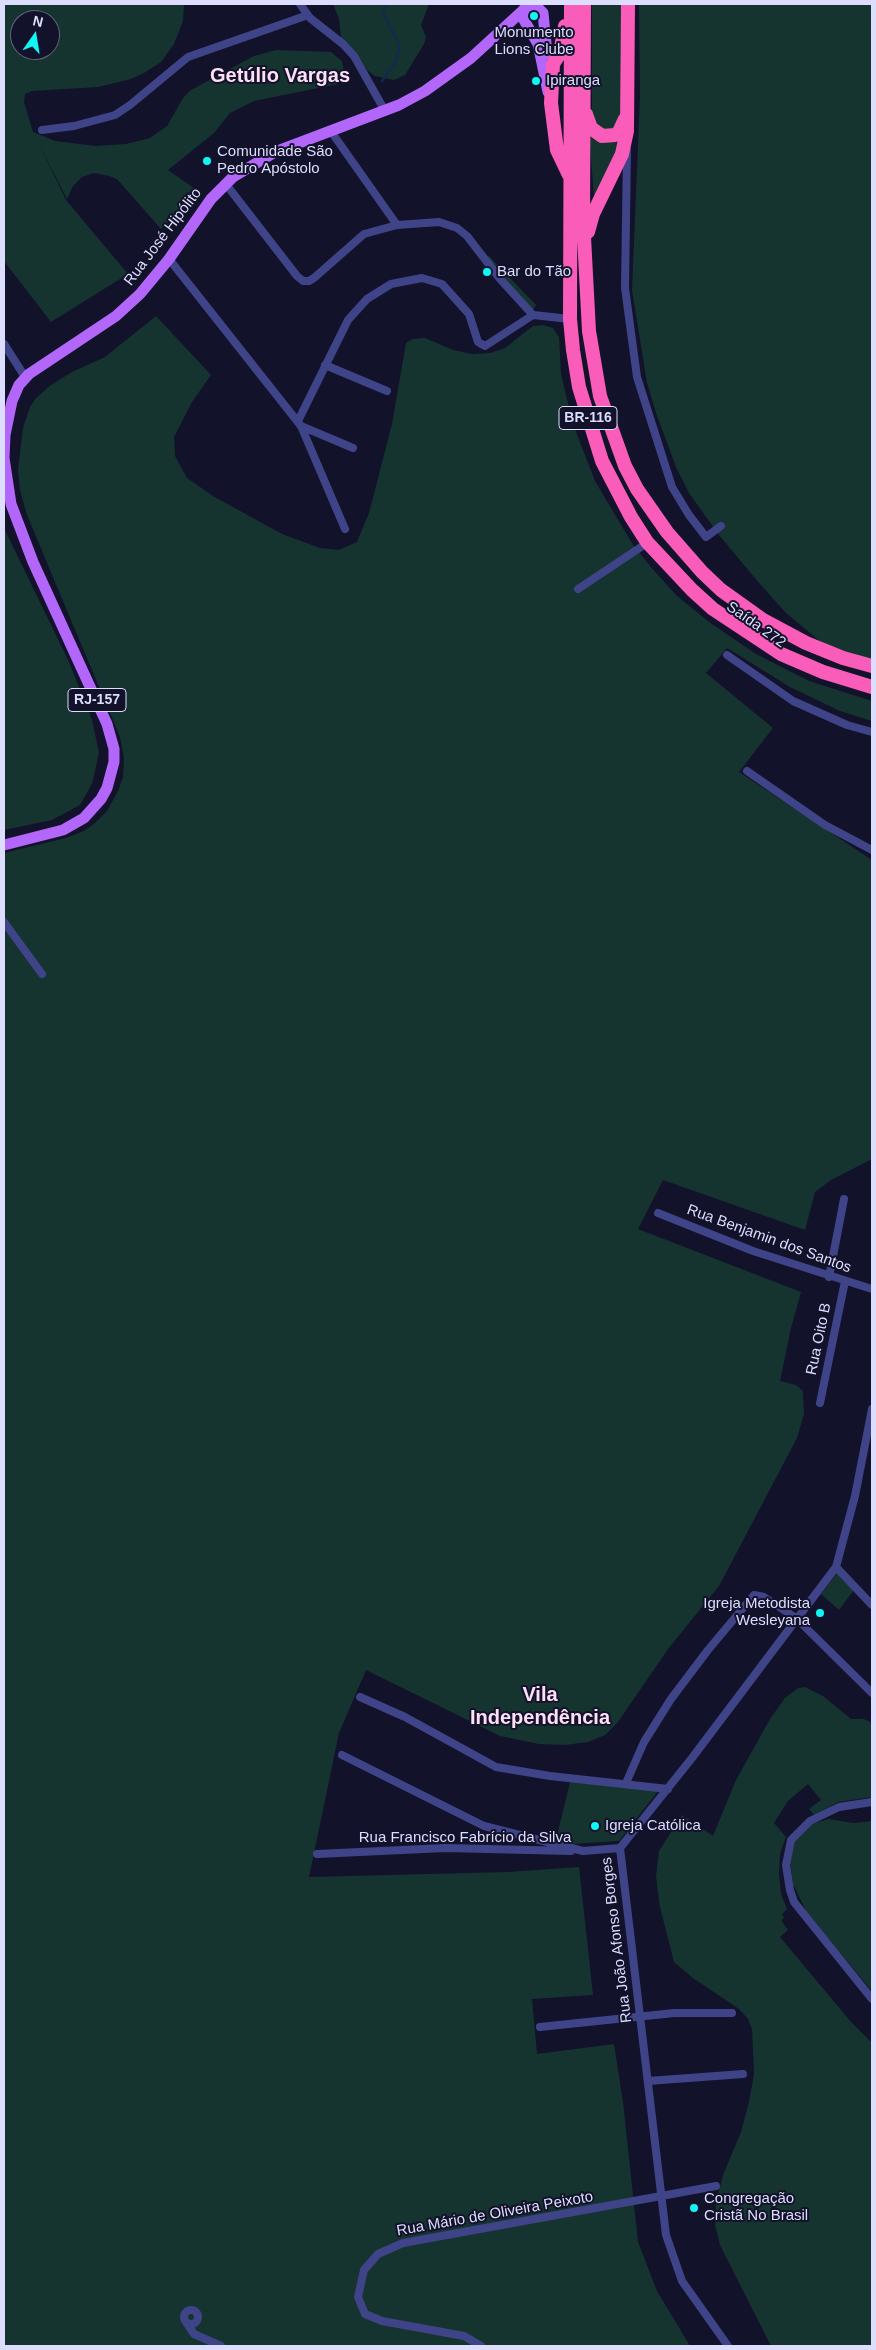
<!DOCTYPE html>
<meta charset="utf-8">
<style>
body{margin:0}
#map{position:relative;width:876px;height:2350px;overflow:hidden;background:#13122b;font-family:Helvetica,sans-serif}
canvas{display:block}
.frame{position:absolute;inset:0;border:5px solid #ddddfe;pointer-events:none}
.north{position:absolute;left:10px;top:10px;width:50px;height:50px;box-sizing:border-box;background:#13122b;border:1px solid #64637f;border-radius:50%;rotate:13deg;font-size:14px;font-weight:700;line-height:20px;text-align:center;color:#ddddfe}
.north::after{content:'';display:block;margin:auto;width:18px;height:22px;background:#0ff7f4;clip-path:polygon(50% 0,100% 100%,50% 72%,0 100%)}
</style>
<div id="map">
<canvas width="876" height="2350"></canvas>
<div class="frame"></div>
<div class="north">N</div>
</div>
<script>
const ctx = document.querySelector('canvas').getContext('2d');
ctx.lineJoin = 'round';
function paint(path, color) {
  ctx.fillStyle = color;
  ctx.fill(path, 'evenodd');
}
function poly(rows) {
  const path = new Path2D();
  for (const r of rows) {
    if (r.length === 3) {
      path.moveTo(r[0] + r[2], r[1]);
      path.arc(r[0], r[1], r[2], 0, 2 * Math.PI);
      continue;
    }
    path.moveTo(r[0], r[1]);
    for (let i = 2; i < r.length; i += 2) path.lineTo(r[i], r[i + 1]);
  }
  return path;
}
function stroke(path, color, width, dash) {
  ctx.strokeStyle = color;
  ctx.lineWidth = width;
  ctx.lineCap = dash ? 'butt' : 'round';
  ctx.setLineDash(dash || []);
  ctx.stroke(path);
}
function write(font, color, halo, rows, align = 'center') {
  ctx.font = font + ' Helvetica,sans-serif';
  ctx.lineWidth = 4;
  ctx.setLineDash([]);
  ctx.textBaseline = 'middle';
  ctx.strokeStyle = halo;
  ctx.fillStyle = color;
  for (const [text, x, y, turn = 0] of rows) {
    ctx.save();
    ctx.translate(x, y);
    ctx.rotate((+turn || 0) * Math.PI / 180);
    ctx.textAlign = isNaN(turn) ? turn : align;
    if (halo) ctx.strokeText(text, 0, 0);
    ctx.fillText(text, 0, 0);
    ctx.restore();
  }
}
const green = poly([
 [4,4,184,4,183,21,174,44,161,62,144,73,131,79,98,87,32,91,25,94,24,102,33,132,55,141,96,146,126,144,150,138,167,126,183,98,191,90,254,56,276,50,331,52,342,61,345,76,338,84,254,101,230,113,214,133,168,170,198,191,161,229,117,179,109,176,94,173,82,177,73,186,67,199,39,144,66,200,128,274,51,322,4,261],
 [20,20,50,20,50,50,20,50],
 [333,4,429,4,421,25,426,37,424,44,405,75,394,80,375,76,367,70,353,49,341,38,339,19],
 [592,4,623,4,623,111,616,129,599,130,592,114],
 [639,4,872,4,872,663,842,652,820,641,786,613,760,584,719,535,689,493,676,467,656,413,647,383,632,290,640,96],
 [589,132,606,142,619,141,615,155,594,197],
 [489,256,536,305,531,314,484,259],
 [156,316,211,375,192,402,174,437,175,456,187,478,213,496,282,534,320,548,339,550,357,542,369,513,392,424,406,343,412,339,425,338,453,350,472,354,490,353,505,348,533,326,543,325,553,328,559,337,561,374,573,424,595,481,633,545,650,566,676,595,709,622,756,654,809,681,872,701,872,721,840,711,790,687,727,648,706,673,773,728,739,772,872,860,872,1159,831,1180,815,1192,805,1230,663,1180,638,1229,801,1292,791,1328,780,1381,796,1385,803,1391,804,1414,797,1438,719,1586,668,1649,618,1722,605,1735,588,1742,565,1745,539,1744,500,1736,366,1670,339,1733,309,1877,508,1872,579,1867,593,1995,532,1999,537,2054,614,2044,623,2102,638,2242,657,2291,690,2346,4,2346,4,853,66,838,84,831,95,823,107,811,118,791,123,777,124,758,120,737,27,515,20,490,18,470,23,428,30,407,36,398,51,385,72,372,105,357],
 [4,528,69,662,92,720,99,753,92,784,80,805,52,820,4,830],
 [837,1573,854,1590,839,1610,821,1594],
 [805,1687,823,1696,851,1719,864,1719,872,1723,872,1797,838,1802,814,1815,809,1809,821,1800,808,1784,788,1801,774,1823,786,1837,780,1854,779,1873,781,1894,787,1909,782,1914,784,1918,781,1920,788,1930,780,1937,851,2022,872,2043,872,2346,771,2346,720,2245,715,2225,716,2203,723,2175,741,2132,749,2102,754,2074,752,2029,748,2019,739,2009,693,1978,674,1962,660,1907,656,1877,659,1851,682,1815,713,1836,736,1780,770,1719,785,1698,798,1688],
 [570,1782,659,1790,619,1841,571,1844,556,1840],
 [828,1819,854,1823,872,1821,872,1991,807,1913,793,1884,790,1862,795,1839,812,1824]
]);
const stream = poly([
 [382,81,395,63,400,46,383,13,385,4]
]);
const minor = poly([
 [300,4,310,18,343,44,354,56,385,111],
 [42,130,74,126,115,115,130,105,188,57,308,15],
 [330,130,397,225],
 [627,150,625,288,637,377,672,487,689,515,706,537,721,526],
 [225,183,297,276,303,281,309,281,314,278,364,234,397,225,439,222,457,228,467,236,501,280,533,315],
 [169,259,301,426,345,529],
 [4,344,25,377],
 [325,365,387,391],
 [298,421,348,320,367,299,391,284,422,278,442,284,469,314,478,342,485,346,533,315,570,319],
 [301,426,353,448],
 [578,589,644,545],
 [727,655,793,701,847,725,872,732],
 [747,771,825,825,872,850],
 [4,922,42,974],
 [658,1213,753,1251,872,1289],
 [829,1277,844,1199],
 [820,1403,845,1281],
 [836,1567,872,1605],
 [360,1697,405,1717,496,1767,550,1776,668,1789],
 [342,1755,484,1826,583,1851,620,1848],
 [626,1783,644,1742,671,1699,708,1650,754,1595,764,1597,796,1618,872,1693],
 [872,1802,839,1807,810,1821,791,1840,786,1865,790,1890,794,1902,872,1999],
 [317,1854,445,1848,571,1851],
 [540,2027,674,2013,732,2013],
 [648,2081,743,2074],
 [191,2317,7],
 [186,2322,194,2334,221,2346],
 [481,2346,464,2336,382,2321,365,2314,358,2297,364,2270,378,2254,403,2243,716,2186],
 [728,2346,682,2281,666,2235,620,1848,692,1758,836,1567,855,1496,872,1409]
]);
const primary = poly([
 [527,6,536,6,543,13,547,54],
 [524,9,524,20,538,44,548,92],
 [4,845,63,830,84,818,101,799,107,788,114,762,114,749,107,724,33,562,11,504,4,458,5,435,12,401,19,385,29,374,116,316,140,294,169,259,211,199,233,177,275,152,399,105,425,91,471,58,530,4]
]);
const motorway = poly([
 [571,4,570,319,573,350,579,387,602,461,631,517,647,542,692,590,713,609,781,654,823,672,872,687],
 [584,4,583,218,589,331,600,396,625,466,637,489,667,532,702,572,721,590,763,620,806,643,843,658,872,666],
 [565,26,560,53,553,64,551,103,557,150,569,175],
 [586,114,591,128,602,136,615,135,619,132,625,119],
 [588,232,593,214,622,154,627,131,628,4]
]);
const markers = [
 [534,16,5,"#0ff7f4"],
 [536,81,5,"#0ff7f4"],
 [207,161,5,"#0ff7f4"],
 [487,272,5,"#0ff7f4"],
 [820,1613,5,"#0ff7f4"],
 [595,1826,5,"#0ff7f4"],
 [694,2208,5,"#0ff7f4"]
];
const shields = [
 [588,418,58],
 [97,700,58]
];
const shieldNames = [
 ["BR-116",588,418],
 ["RJ-157",97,700]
];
const poiNames = [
 ["Monumento",534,33,"center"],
 ["Lions Clube",534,50,"center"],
 ["Ipiranga",546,81],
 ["Comunidade São",217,152],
 ["Pedro Apóstolo",217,169],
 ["Bar do Tão",497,272],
 ["Igreja Metodista",810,1604,"right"],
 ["Wesleyana",810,1621,"right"],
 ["Igreja Católica",605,1826],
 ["Congregação",704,2199],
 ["Cristã No Brasil",704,2216]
];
const streetNames = [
 ["Rua José Hipólito",163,237,-53],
 ["Saída 272",756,625,35],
 ["Rua Benjamin dos Santos",769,1239,20],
 ["Rua Oito B",819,1339,-78],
 ["Rua Francisco Fabrício da Silva",465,1838],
 ["Rua João Afonso Borges",617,1940,-97],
 ["Rua Mário de Oliveira Peixoto",495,2214,-10]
];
const districtNames = [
 ["Getúlio Vargas",280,76],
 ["Vila",540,1695],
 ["Independência",540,1718]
];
paint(green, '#153430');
stroke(stream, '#0f2c4d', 2.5);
stroke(minor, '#3f4488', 8);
stroke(primary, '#b367fa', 11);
stroke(motorway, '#fa5cb9', 14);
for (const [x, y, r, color] of markers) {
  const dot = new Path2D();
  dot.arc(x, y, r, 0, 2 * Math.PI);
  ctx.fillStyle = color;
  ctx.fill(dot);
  stroke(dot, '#13122b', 2);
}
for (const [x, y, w] of shields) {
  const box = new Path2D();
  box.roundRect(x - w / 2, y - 11.5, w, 23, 4);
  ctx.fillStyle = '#13122b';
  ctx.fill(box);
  stroke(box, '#ddddfe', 1);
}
write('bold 14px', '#ddddfe', null, shieldNames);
write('15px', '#ddddfe', '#13122b', poiNames, 'left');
write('15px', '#ddddfe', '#13122b', streetNames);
write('bold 20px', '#fedff6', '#13122b', districtNames);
</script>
